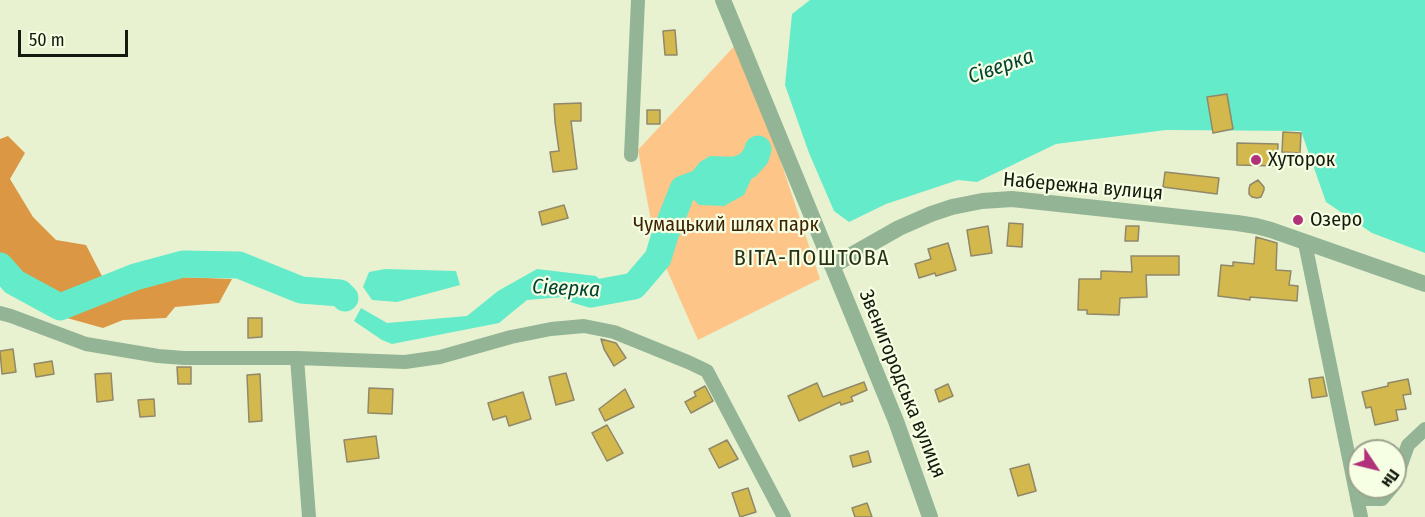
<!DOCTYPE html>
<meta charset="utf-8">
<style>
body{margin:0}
#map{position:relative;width:1425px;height:517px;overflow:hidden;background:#e8f2d1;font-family:"Fira Sans Condensed",sans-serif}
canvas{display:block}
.north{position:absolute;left:1347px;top:439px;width:60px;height:60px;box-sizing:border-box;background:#f6ffe4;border:2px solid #9ca38e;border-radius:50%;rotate:125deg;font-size:16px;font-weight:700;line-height:24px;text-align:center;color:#16190d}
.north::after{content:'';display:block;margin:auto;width:21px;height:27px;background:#b2317b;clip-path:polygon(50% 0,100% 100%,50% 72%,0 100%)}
.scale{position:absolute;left:18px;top:30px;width:110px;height:27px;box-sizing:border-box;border:3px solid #16190d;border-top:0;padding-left:8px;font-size:18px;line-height:21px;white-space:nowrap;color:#16190d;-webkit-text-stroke:4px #f6ffe4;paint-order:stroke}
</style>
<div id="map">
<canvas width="1425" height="517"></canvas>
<div class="north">Пн</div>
<div class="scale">50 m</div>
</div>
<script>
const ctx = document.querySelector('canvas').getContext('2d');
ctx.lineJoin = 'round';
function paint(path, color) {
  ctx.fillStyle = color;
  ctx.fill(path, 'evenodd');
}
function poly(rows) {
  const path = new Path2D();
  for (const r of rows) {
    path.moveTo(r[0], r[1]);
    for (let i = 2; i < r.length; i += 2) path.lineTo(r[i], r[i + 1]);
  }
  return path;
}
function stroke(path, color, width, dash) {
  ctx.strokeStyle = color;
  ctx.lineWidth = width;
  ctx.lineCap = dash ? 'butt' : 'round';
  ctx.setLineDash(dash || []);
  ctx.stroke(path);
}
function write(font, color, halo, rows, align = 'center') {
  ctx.font = font + ' "Fira Sans Condensed",sans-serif';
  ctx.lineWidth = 4.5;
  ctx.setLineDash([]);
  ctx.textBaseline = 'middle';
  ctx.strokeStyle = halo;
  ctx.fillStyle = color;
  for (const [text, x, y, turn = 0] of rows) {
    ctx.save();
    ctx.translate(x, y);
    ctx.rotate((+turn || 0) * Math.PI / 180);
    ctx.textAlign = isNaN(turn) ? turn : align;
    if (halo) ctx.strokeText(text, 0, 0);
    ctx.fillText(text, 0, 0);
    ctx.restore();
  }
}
const green = poly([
 [739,41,747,60,820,279,698,340,655,243,638,150]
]);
const forest = poly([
 [8,136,25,153,10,179,33,217,56,240,86,245,102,276,131,291,178,277,232,279,219,303,175,307,166,318,123,320,103,328,67,318,22,297,0,277,0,139]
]);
const water = poly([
 [810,0,1425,0,1425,253,1372,233,1326,202,1301,131,1166,130,1056,144,977,182,958,180,886,204,849,222,834,211,809,153,785,85,792,14],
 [710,156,739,157,746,162,747,166,754,173,744,195,724,206,699,205,683,189,687,178,700,162],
 [385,269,456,271,460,285,397,302,372,300,363,287,369,272],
 [537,269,596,276,613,292,611,303,580,303,574,296,527,300,499,323,392,344,382,340,354,321,361,308,387,323,467,316,498,291]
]);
const river = poly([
 [0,266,14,282,60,307,135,277,183,264,239,265,301,290,340,293,345,298],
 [574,289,591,294,634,286,658,258,665,235,683,189,747,166,756,156,758,149]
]);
const building = poly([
 [675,30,677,55,665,55,663,31,675,30],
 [1227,94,1233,129,1213,133,1207,97,1227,94],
 [581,103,581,121,571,121,577,169,553,172,550,152,559,151,555,122,554,104,581,103],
 [647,110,660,110,660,124,647,124,647,110],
 [1283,132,1301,133,1300,153,1282,152,1283,132],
 [1237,143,1278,144,1277,166,1237,165,1237,143],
 [1165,172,1219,178,1217,194,1163,187,1165,172],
 [1258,180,1264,187,1264,190,1261,197,1257,198,1252,197,1249,194,1249,189,1250,185,1258,180],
 [564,205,568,218,542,225,539,212,564,205],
 [1009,223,1023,224,1022,247,1007,246,1009,223],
 [988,226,992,253,971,256,967,230,988,226],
 [1126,226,1139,226,1138,241,1125,241,1126,226],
 [1256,237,1277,243,1276,270,1291,271,1289,285,1298,286,1297,301,1250,297,1250,300,1218,296,1221,265,1233,266,1233,262,1254,264,1256,237],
 [948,243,956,270,936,276,935,273,919,278,915,264,931,259,928,249,948,243],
 [1131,256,1179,256,1179,275,1146,275,1147,297,1120,298,1119,315,1087,314,1087,310,1078,310,1079,279,1101,279,1101,271,1132,272,1131,256],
 [248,318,262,318,262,337,248,338,248,318],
 [601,339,616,343,626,358,614,366,604,349,601,339],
 [13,349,16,372,2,374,0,351,13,349],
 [52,361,54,374,36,377,34,364,52,361],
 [177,367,191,367,191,384,178,384,177,367],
 [111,373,113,400,97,402,95,374,111,373],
 [566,373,574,400,556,405,549,377,566,373],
 [260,374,262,421,249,422,247,375,260,374],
 [1323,377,1327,396,1312,398,1309,379,1323,377],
 [1408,379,1411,394,1403,395,1406,409,1396,410,1398,420,1375,425,1371,407,1366,408,1362,392,1388,386,1388,383,1408,379],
 [864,382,867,390,851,397,853,401,841,405,840,402,799,421,788,396,817,383,823,397,864,382],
 [948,384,953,396,939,402,935,390,948,384],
 [705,386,713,401,691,413,685,402,696,396,694,392,705,386],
 [369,388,393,389,392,414,368,413,369,388],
 [625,389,634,407,605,421,599,409,625,389],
 [523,392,531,419,509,426,506,416,493,420,488,403,523,392],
 [154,399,155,416,140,417,138,400,154,399],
 [607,425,623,453,607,461,592,433,607,425],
 [376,436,379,458,347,462,344,440,376,436],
 [727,440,738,459,719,468,709,449,727,440],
 [868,451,871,462,853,467,850,456,868,451],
 [1029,464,1036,491,1018,496,1010,469,1029,464],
 [748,488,756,512,740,517,732,493,748,488],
 [867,503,872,517,855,517,852,508,867,503]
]);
const minor = poly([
 [631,155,638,0],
 [1305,243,1361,517],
 [0,313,11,316,86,344,158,356,184,358,297,358,405,362,440,357,511,337,551,329,584,326,614,332,688,362,707,371,784,517],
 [297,358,309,517],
 [1395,482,1408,445,1425,429],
 [1357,499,1382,499,1392,487]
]);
const tertiary = poly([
 [723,0,896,421,930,517],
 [832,266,899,228,931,214,952,207,982,201,1012,199,1237,223,1256,226,1271,230,1425,284]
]);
const markers = [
 [1256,160,6,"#b2317b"],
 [1298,220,6,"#b2317b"]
];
const poiNames = [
 ["Хуторок",1268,160],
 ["Озеро",1310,220]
];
const streetNames = [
 ["Набережна вулиця",1083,187,5],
 ["Звенигородська вулиця",902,384,68]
];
const parkNames = [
 ["Чумацький шлях парк",726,225]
];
const waterNames = [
 ["Сіверка",1001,67,-19],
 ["Сіверка",566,289,3]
];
const quarterNames = [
 ["ВІТА-ПОШТОВА",812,259]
];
paint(green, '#fdc587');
paint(forest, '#db9743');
paint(water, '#64ebc9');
stroke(river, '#64ebc9', 27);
paint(building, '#d3b84e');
stroke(building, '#908869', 1.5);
stroke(minor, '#93b596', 14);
stroke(tertiary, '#93b596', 16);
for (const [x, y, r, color] of markers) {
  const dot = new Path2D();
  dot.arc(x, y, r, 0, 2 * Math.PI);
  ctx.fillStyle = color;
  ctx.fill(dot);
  stroke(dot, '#f6ffe4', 2);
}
write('20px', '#16190d', '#f6ffe4', poiNames, 'left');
write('20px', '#16190d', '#f6ffe4', streetNames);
write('20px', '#3e2300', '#f6ffe4', parkNames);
write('italic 21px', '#034335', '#f6ffe4', waterNames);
ctx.letterSpacing = '1.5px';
write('22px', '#2a3016', '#f6ffe4', quarterNames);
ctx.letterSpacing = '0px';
</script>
